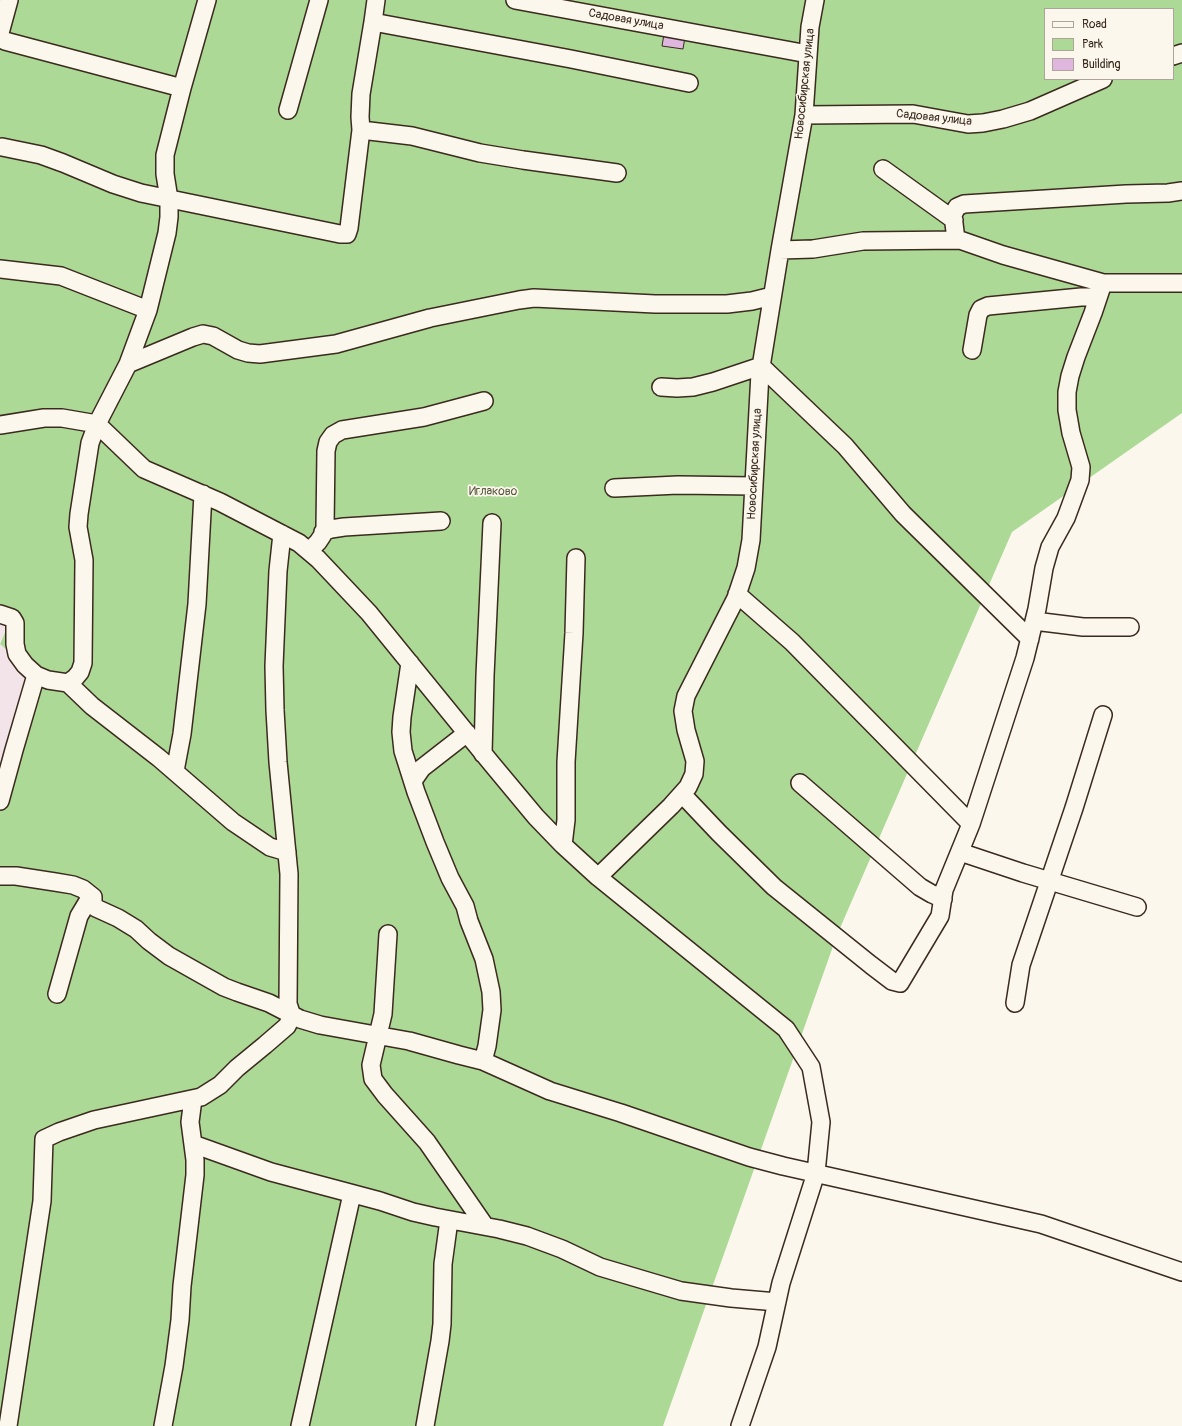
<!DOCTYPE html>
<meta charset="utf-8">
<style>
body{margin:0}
#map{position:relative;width:1182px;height:1426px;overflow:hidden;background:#fbf7ec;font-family:Pangolin,sans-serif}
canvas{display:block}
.legend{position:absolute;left:1044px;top:8px;width:130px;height:72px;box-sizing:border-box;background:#fbf7ec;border:1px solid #aea59a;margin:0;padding:5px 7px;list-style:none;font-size:12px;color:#3b2a1e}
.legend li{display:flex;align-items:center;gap:8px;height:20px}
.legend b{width:20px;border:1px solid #aea59a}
</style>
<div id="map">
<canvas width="1182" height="1426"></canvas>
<ul class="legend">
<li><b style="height:5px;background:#fbf7ec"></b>Road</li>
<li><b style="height:11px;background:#add997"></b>Park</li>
<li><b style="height:11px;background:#deb6de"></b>Building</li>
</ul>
</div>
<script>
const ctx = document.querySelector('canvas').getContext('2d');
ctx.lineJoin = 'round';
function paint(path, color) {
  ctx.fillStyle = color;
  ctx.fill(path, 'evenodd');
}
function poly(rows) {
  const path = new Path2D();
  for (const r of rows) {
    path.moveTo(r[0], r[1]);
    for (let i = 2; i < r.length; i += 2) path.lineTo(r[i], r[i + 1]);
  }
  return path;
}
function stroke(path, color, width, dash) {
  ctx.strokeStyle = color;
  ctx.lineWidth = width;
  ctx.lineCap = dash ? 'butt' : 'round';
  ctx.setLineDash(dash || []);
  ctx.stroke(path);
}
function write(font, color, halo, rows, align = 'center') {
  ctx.font = font + ' Pangolin,sans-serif';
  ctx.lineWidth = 3.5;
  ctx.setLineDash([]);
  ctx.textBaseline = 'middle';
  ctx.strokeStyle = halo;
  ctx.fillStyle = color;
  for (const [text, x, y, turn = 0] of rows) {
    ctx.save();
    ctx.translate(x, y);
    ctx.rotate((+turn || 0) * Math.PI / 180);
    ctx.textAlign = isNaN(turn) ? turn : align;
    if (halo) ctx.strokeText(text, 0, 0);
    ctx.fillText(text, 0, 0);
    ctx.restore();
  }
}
const built = poly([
 [0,617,10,620,0,642],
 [0,644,29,668,0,781]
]);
const green = poly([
 [0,0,1182,0,1182,413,1012,532,837,935,663,1426,0,1426,0,781,29,669,0,644,10,620,0,617],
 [1045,9,1173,9,1173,79,1045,79]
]);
const building = poly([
 [664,34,685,37,683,49,662,46,664,34]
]);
const minor = poly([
 [515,0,808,54],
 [373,22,571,59,689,83],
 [0,33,9,0],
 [0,38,5,41,182,88],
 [1173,56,1182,53],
 [288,110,319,0],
 [804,115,913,114,968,124,983,123,1003,119,1030,111,1103,79],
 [361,130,412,136,480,153,523,160,617,173],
 [2,147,41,155,63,163,113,184,141,193,340,234,347,234,349,228,361,130,360,117,361,94,373,22,376,0],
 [883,169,954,220],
 [956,240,953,215,957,207,964,204,1126,194,1168,193,1182,191],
 [780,250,813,249,863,241,960,240,1003,255,1103,283,1182,283],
 [0,269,61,276,148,310,128,364,97,424,144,469,220,502,299,543,318,559,369,613,491,763,536,817,563,845,598,877,786,1029,811,1067,821,1122,816,1173,781,1283,767,1347,740,1426],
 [148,310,167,233,169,217,169,199,165,174,165,155,182,88,207,0],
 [972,350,978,315,981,309,988,306,1081,297,1098,297],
 [128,364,193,337,203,334,213,336,238,350,248,353,260,354,336,344,430,318,519,300,534,298,655,304,727,304,752,301,772,296],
 [661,387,677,388,693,387,713,382,761,366,845,446,903,514,1030,639],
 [0,425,44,418,62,418,97,424,90,443,79,514,78,527,84,560,83,663,80,672,75,678,68,683,48,680,36,675,25,665,17,654,15,644,15,623,12,618,0,614],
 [614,488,678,485,754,486],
 [323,532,331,529,344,527,441,521],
 [309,551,318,542,322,536,325,528,326,451,328,442,333,435,342,430,424,417,484,401],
 [737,594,792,642,971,824],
 [1034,621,1083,627,1130,627],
 [410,663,402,717,401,732,403,751,416,792,435,842,450,878,465,906,469,921,484,959,491,992,492,1010,487,1046,483,1061],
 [68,683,92,706,159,758,233,822,270,847,287,852],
 [483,754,485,676,492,523],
 [175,771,182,734,197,604,203,494],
 [413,781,422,768,467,733],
 [800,783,920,887,932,894,943,899],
 [682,794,719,833,774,887,871,965,892,981,900,983,940,916,944,890,971,824,1025,658,1037,609,1044,568,1050,547,1066,518,1080,480,1081,467,1071,433,1067,410,1067,392,1070,376,1076,357,1093,313,1103,283],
 [0,801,14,750,36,675],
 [563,845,566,820,566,762,574,633,576,558],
 [960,852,1023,873,1137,907],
 [0,876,16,876,55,882,73,885,83,889,93,897,93,905,96,908,118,918,136,929,149,941,169,956,224,987,237,992,269,1003,300,1019,320,1025,409,1041,459,1055,483,1061,550,1091,621,1113,749,1157,783,1166,1041,1224,1182,1272],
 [598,877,671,806,688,787,694,774,695,761,686,730,683,711,686,696,736,598,746,568,751,540,760,373,780,250,804,115,810,27,815,0],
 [388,934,383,1014,371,1065,373,1079,385,1095,427,1142,485,1226],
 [57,994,79,916,91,896],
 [1015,1003,1021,965,1074,808,1103,715],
 [193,1144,271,1172,380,1201,413,1212,435,1217,499,1229,527,1236,562,1249,600,1267,681,1291,731,1298,777,1302],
 [8,1426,42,1201,44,1139,59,1132,94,1120,201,1097,220,1085,237,1068,265,1045,287,1026,292,1016,288,1004,289,874,278,762,275,710,274,666,278,571,282,534],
 [163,1426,174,1366,180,1320,182,1286,195,1175,195,1160,190,1122,193,1099],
 [300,1426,352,1194],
 [425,1426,440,1341,442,1324,443,1264,449,1220]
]);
const streetNames = [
 ["Садовая улица",626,20,10],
 ["Новосибирская улица",805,84,-84],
 ["Садовая улица",934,118,6],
 ["Новосибирская улица",755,464,-87]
];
const parkNames = [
 ["Иглаково",493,492]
];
paint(built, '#f2e4e8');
paint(green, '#add997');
paint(building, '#deb6de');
stroke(building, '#3b2a1e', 1);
stroke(minor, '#3b2a1e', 20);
stroke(minor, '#fbf7ec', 17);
write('12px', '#3b2a1e', '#fbf7ec', streetNames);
write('12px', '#58563c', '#fbf7ec', parkNames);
</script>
